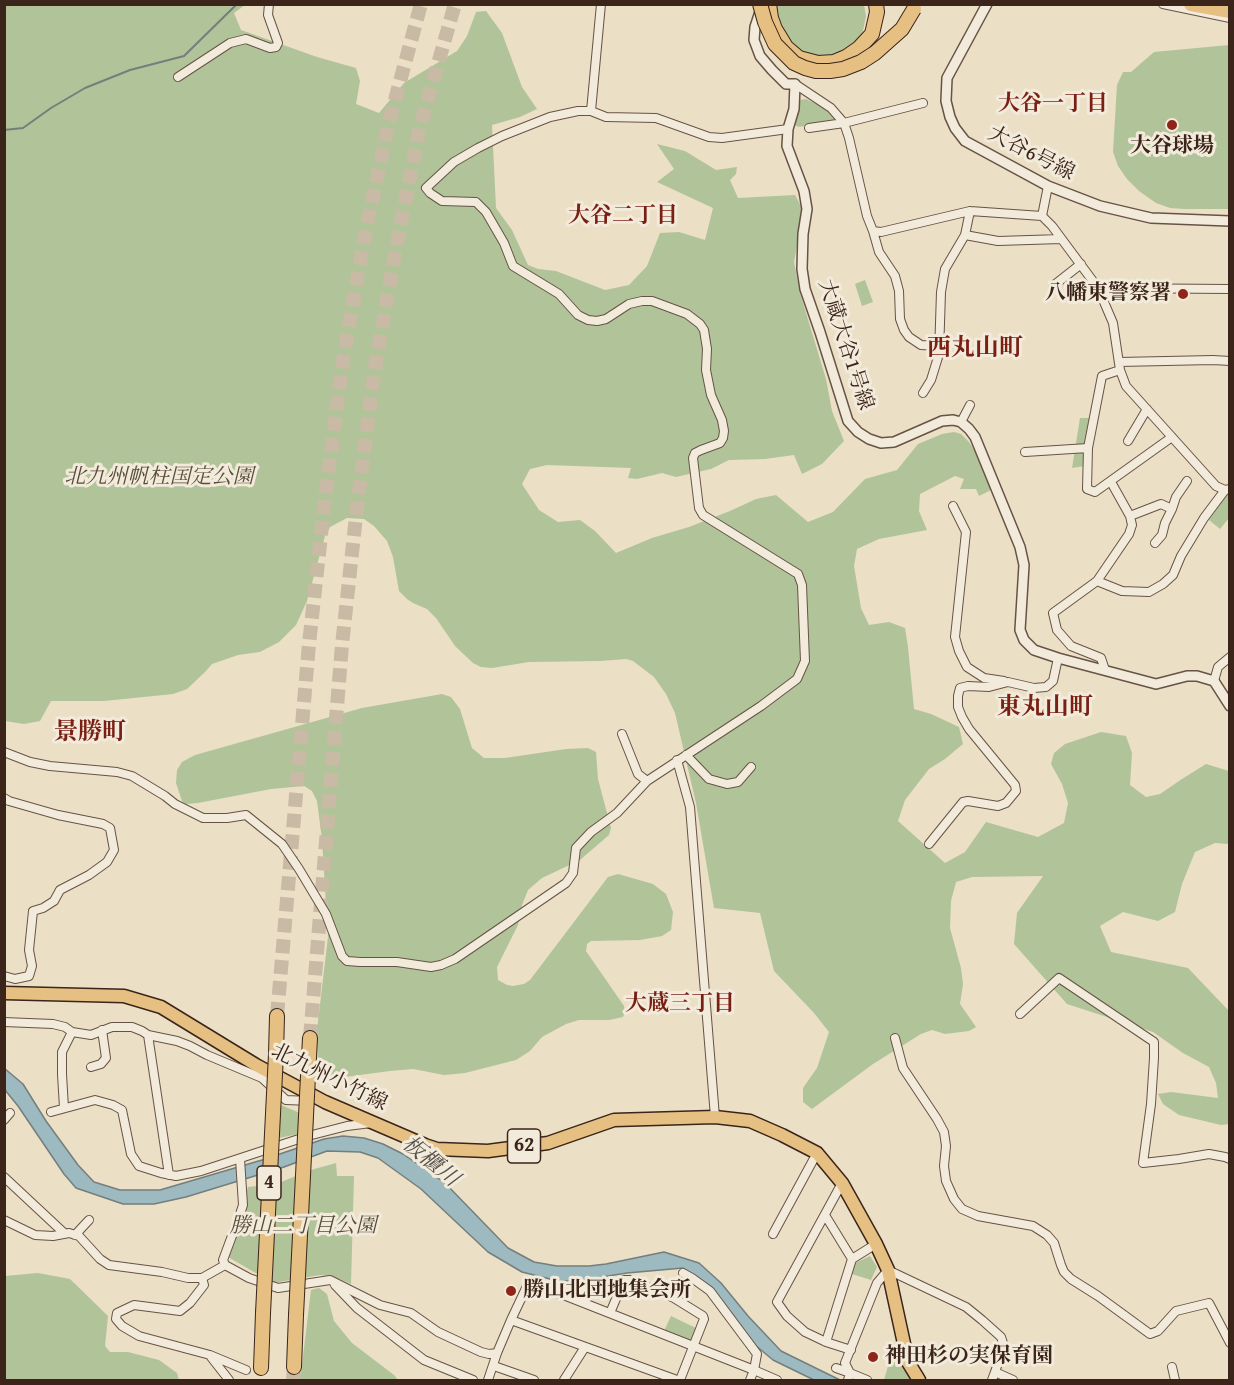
<!DOCTYPE html>
<meta charset="utf-8">
<style>
body{margin:0}
#map{position:relative;width:1234px;height:1385px;overflow:hidden;background:#ebdfc6;font-family:"Gentium Book Plus",serif}
canvas{display:block}
.frame{position:absolute;inset:0;border:6px solid #3b241a;pointer-events:none}
</style>
<div id="map">
<canvas width="1234" height="1385"></canvas>
<div class="frame"></div>
</div>
<script>
const ctx = document.querySelector('canvas').getContext('2d');
ctx.lineJoin = 'round';
function paint(path, color) {
  ctx.fillStyle = color;
  ctx.fill(path, 'evenodd');
}
function poly(rows) {
  const path = new Path2D();
  for (const r of rows) {
    path.moveTo(r[0], r[1]);
    for (let i = 2; i < r.length; i += 2) path.lineTo(r[i], r[i + 1]);
  }
  return path;
}
function stroke(path, color, width, dash) {
  ctx.strokeStyle = color;
  ctx.lineWidth = width;
  ctx.lineCap = dash ? 'butt' : 'round';
  ctx.setLineDash(dash || []);
  ctx.stroke(path);
}
function write(font, color, halo, rows, align = 'center') {
  ctx.font = font + ' "Gentium Book Plus","Noto Serif JP",serif';
  ctx.lineWidth = 6;
  ctx.setLineDash([]);
  ctx.textBaseline = 'middle';
  ctx.strokeStyle = halo;
  ctx.fillStyle = color;
  for (const [text, x, y, turn = 0] of rows) {
    ctx.save();
    ctx.translate(x, y);
    ctx.rotate((+turn || 0) * Math.PI / 180);
    ctx.textAlign = isNaN(turn) ? turn : align;
    if (halo) ctx.strokeText(text, 0, 0);
    ctx.fillText(text, 0, 0);
    ctx.restore();
  }
}
const green = poly([
 [4,5,245,5,234,13,241,30,317,57,356,68,360,81,356,104,379,113,404,83,457,51,467,36,476,12,486,11,502,33,522,87,537,109,520,117,492,125,496,208,512,230,528,265,538,269,556,271,605,290,629,285,647,266,660,233,679,232,705,240,713,208,657,182,674,169,657,144,685,151,716,170,737,167,736,174,730,180,738,198,795,195,802,208,800,229,794,262,800,293,826,379,832,411,844,441,822,464,802,474,794,455,765,459,729,460,711,469,676,477,662,473,637,479,628,478,631,468,547,465,530,469,522,484,539,510,558,522,580,520,595,531,616,553,652,538,689,527,730,511,756,499,776,495,808,522,833,512,865,479,897,470,918,444,942,434,954,432,961,434,969,442,979,457,991,490,979,496,976,489,960,489,964,479,955,476,920,494,919,511,927,530,879,539,857,549,854,566,861,608,869,625,889,622,905,628,908,647,914,709,931,714,959,727,963,744,945,759,929,769,905,800,898,821,945,863,965,852,986,822,1038,837,1064,823,1068,803,1062,784,1051,764,1054,753,1065,744,1101,732,1126,736,1132,753,1130,785,1146,797,1160,794,1182,779,1206,764,1229,771,1229,844,1215,843,1195,852,1182,884,1175,912,1158,921,1123,912,1100,926,1111,952,1188,968,1229,1011,1229,1124,1221,1125,1179,1115,1163,1104,1158,1094,1171,1092,1218,1098,1216,1083,1209,1067,1183,1053,1153,1032,1067,1004,1014,944,1017,913,1043,876,972,877,956,882,951,901,950,928,961,968,963,984,960,1004,976,1027,969,1031,945,1034,932,1030,921,1034,873,1064,812,1109,803,1102,803,1088,817,1068,829,1032,814,1013,774,971,760,913,714,908,696,803,675,713,666,694,654,677,633,661,626,659,600,661,529,662,492,668,481,667,473,663,455,646,436,618,427,609,413,603,407,599,399,591,393,557,387,541,374,526,364,519,347,518,330,527,325,536,307,601,296,625,279,642,260,652,238,655,212,664,205,672,187,689,173,694,104,701,51,701,40,721,24,724,5,721],
 [773,5,864,5,866,16,863,31,860,38,846,51,834,57,819,59,804,53,790,43,779,28],
 [1229,45,1229,209,1184,209,1170,208,1156,203,1139,191,1127,179,1118,166,1113,152,1117,85,1123,72,1131,72,1154,52],
 [806,99,821,106,834,115,834,121,799,127,794,125,799,100],
 [865,280,873,302,862,306,855,284],
 [1080,418,1091,418,1085,466,1072,468],
 [1229,493,1229,518,1220,529,1209,520,1227,494],
 [442,694,451,697,460,709,472,748,484,758,505,758,566,749,588,748,596,752,598,779,611,828,609,835,580,860,542,878,528,890,522,905,518,925,497,967,498,980,507,985,513,986,524,984,530,980,608,877,618,874,653,884,666,894,673,912,671,930,662,936,640,940,591,941,587,944,586,951,624,1006,625,1012,623,1017,609,1020,579,1020,566,1024,542,1037,530,1051,516,1060,465,1073,444,1075,413,1069,390,1071,337,1078,325,1075,321,1072,318,1064,317,1030,328,937,322,839,317,801,312,791,304,786,271,789,198,803,185,804,182,801,176,783,177,770,182,762,195,755,362,708],
 [267,1099,314,1119,313,1131,269,1140],
 [336,1163,337,1176,354,1176,351,1284,332,1276,320,1275,273,1283,228,1257,228,1254,248,1187,276,1184,311,1170],
 [870,1256,877,1267,871,1280,852,1274,855,1263],
 [38,1273,70,1279,108,1316,105,1346,110,1352,128,1352,159,1360,177,1373,179,1380,5,1380,5,1276],
 [319,1288,327,1294,334,1321,352,1343,394,1375,398,1380,290,1380,301,1373,311,1290],
 [671,1316,696,1328,692,1341,664,1331],
 [895,1342,905,1370,911,1380,884,1380]
]);
const water = poly([
 [4,1068,23,1084,46,1121,78,1165,94,1182,120,1190,160,1190,262,1160,324,1139,343,1136,364,1138,383,1144,403,1154,445,1183,508,1248,534,1262,557,1266,589,1266,606,1264,664,1252,699,1263,721,1283,748,1316,781,1351,840,1380,814,1380,773,1360,755,1345,713,1290,683,1268,627,1273,577,1281,558,1281,522,1272,488,1252,421,1189,378,1158,360,1152,327,1151,284,1167,186,1197,154,1204,123,1204,76,1188,64,1174,18,1106,5,1090,4,1068]
]);
const stream = poly([
 [4,130,23,128,51,108,85,88,130,70,184,56,237,4]
]);
const motorwayTunnel = poly([
 [277,1016,309,644,326,490,343,361,365,234,389,122,421,4],
 [310,1038,342,645,358,498,375,368,397,243,420,127,455,4],
 [293,1380,294,1367]
]);
const minor = poly([
 [1163,4,1230,18],
 [178,77,230,43,246,39,270,48,276,47,278,43,268,15,269,4],
 [795,84,831,108,844,123,849,138,867,216,873,231,881,232,970,211,1042,216,1052,226,1098,288,1113,323,1120,370,1126,386,1216,486,1225,490,1230,489],
 [591,111,601,4],
 [809,128,844,123,923,103],
 [1042,216,1048,186],
 [873,231,879,252,895,276,899,291,900,319,904,330,909,337,921,345,940,346],
 [965,235,998,241,1061,239],
 [1053,286,1081,264],
 [1098,288,1230,289],
 [1119,362,1213,360,1230,361],
 [1120,370,1102,376,1088,448,1087,489,1095,492,1172,437],
 [923,393,931,380,939,354,941,292,945,269,965,235,970,211],
 [961,422,970,405],
 [1128,441,1147,409],
 [1025,452,1088,448],
 [953,506,966,532,955,637,959,651,967,667,984,678,1004,681],
 [1130,516,1161,504,1172,509,1176,497,1187,481],
 [1155,543,1162,535,1165,523,1172,509],
 [1097,581,1122,591,1149,592,1163,584,1173,575,1181,556,1204,518,1225,490],
 [1105,670,1101,658,1071,646,1057,630,1053,613,1097,581,1129,534,1132,525,1130,516,1111,482],
 [1214,681,1218,667,1230,657],
 [622,734,638,774,647,781],
 [4,752,30,762,50,766,117,772,132,776,165,796,175,804,203,818,227,818,246,815,282,844,299,869,326,914,342,956,347,961,360,962,397,962,431,967,441,965,455,959,566,883,573,873,576,848,591,832,617,813,647,781,761,706,797,679,805,661,802,585,798,574,703,515,699,508,693,458,695,453,701,450,720,443,723,438,724,431,722,420,711,395,706,370,707,349,704,330,700,324,687,314,652,301,642,301,629,304,606,319,597,321,588,320,578,315,559,294,513,266,504,243,486,212,476,202,442,201,430,193,426,188,454,162,478,148,502,136,550,117,578,111,591,111,606,117,656,118,709,137,722,138,788,129],
 [686,755,709,779,727,784,738,782,751,767],
 [677,760,690,807,715,1117],
 [4,798,9,801,58,815,103,824,110,828,114,850,107,862,89,875,60,890,54,901,43,908,33,911,29,950,32,966,29,976,15,979,4,976],
 [929,844,963,802,968,801,998,806,1006,803,1016,791,1015,785,969,729,962,717,958,707,958,696,960,688,968,686,989,687,1008,682,1034,688,1046,687,1053,681,1058,658],
 [1020,1014,1059,978,1154,1042,1154,1058,1151,1104,1143,1163,1179,1159,1209,1154,1225,1157,1230,1159],
 [4,1022,53,1024,65,1027,72,1032,91,1035,112,1027,132,1027,142,1031,148,1035,177,1041,190,1046,207,1055,262,1078,286,1100,310,1101],
 [148,1035,169,1175],
 [895,1038,903,1068,937,1119,944,1132,946,1146,944,1166,946,1181,954,1199,962,1209,978,1216,1033,1226,1047,1235,1054,1243,1061,1265,1064,1272,1071,1279,1098,1296,1150,1334,1158,1331,1176,1311,1209,1303,1230,1343],
 [91,1067,101,1064,106,1058,102,1030],
 [64,1108,62,1074,62,1052,72,1032],
 [51,1112,95,1100,113,1105,122,1110,131,1154,139,1166,161,1173,176,1176,201,1171,308,1136,347,1126,371,1123],
 [4,1120,10,1113],
 [4,1177,64,1233],
 [842,1183,777,1302,787,1316,805,1332,826,1342,852,1259,876,1244],
 [825,1215,852,1259],
 [4,1220,35,1235,53,1236,69,1233,79,1236,100,1259,109,1265,162,1272,188,1278,202,1278,225,1265,249,1278,278,1288,330,1280,380,1305,411,1313,438,1332,481,1352,489,1354,497,1353,511,1320,528,1284,566,1296,754,1370,757,1354,710,1291,692,1278,683,1273],
 [773,1234,817,1153],
 [75,1235,89,1220],
 [225,1265,223,1260,239,1217,243,1205,240,1159],
 [202,1278,204,1285,190,1303,180,1311,134,1305,117,1313,116,1319,122,1326,139,1336,210,1355,246,1370],
 [335,1285,357,1308,424,1360,473,1380],
 [610,1313,624,1280,631,1280,674,1298,703,1316,704,1319,680,1380],
 [511,1320,677,1380],
 [826,1342,851,1350],
 [211,1357,229,1380],
 [494,1366,534,1380],
 [1172,1367,1175,1380],
 [836,1368,850,1373,848,1380],
 [488,1380,497,1353],
 [564,1380,585,1347],
 [750,1380,754,1370,777,1380],
 [867,1380,850,1373,845,1363,877,1283,888,1270,966,1307,982,1320,1001,1337,1004,1346,995,1372],
 [992,1380,995,1372,1013,1380]
]);
const tertiary = poly([
 [987,4,947,78,946,101,950,117,955,128,965,141,1048,186,1100,206,1151,218,1230,221],
 [761,9,755,27,754,40,760,56,772,70,786,84,795,84,794,109,788,129,787,146,804,191,807,209,803,234,802,269,805,289,820,332,848,421,858,432,869,439,881,443,894,442,942,421,953,420,961,422,969,429,975,437,1020,547,1024,565,1020,630,1024,640,1034,650,1058,658,1156,684,1187,676,1197,676,1214,681,1230,706]
]);
const primary = poly([
 [4,993,124,996,161,1007,256,1065,325,1102,425,1145,437,1149,488,1151,548,1143,614,1120,715,1117,750,1121,782,1135,817,1153,842,1183,876,1244,888,1270,908,1362,919,1380]
]);
const motorway = poly([
 [769,4,771,18,775,29,786,47,799,58,818,63,834,62,846,57,859,48,872,34,877,12,876,4],
 [1191,4,1230,11],
 [276,1054,277,1016],
 [308,1076,310,1038],
 [294,1367,296,1315],
 [261,1368,263,1313]
]);
const motorwayBridge = poly([
 [760,4,765,22,775,44,794,63,805,68,816,71,830,71,843,69,861,62,875,53,902,29,914,9],
 [263,1313,276,1054],
 [296,1315,308,1076]
]);
const markers = [
 [1172,125,6,"#8f2418"],
 [1183,294,6,"#8f2418"],
 [511,1291,6,"#8f2418"],
 [873,1357,6,"#8f2418"]
];
const shields = [
 [524,1146,33],
 [269,1183,24]
];
const shieldNames = [
 ["62",524,1146],
 ["4",269,1183]
];
const poiNames = [
 ["大谷球場",1172,147,"center"],
 ["八幡東警察署",1171,294,"right"],
 ["勝山北団地集会所",523,1291],
 ["神田杉の実保育園",885,1357]
];
const streetNames = [
 ["大谷6号線",1031,154,27],
 ["大蔵大谷1号線",845,345,72],
 ["北九州小竹線",329,1078,26]
];
const parkNames = [
 ["北九州帆柱国定公園",159,478],
 ["勝山二丁目公園",303,1227]
];
const neighbourhoodNames = [
 ["大谷一丁目",1053,104],
 ["大谷二丁目",623,216],
 ["大蔵三丁目",680,1004]
];
const waterNames = [
 ["板櫃川",430,1162,39]
];
const quarterNames = [
 ["西丸山町",975,349],
 ["東丸山町",1045,708],
 ["景勝町",90,733]
];
paint(green, '#b1c399');
paint(water, '#9cbabf');
stroke(water, '#757e7d', 1.5);
stroke(stream, '#757e7d', 2);
stroke(motorwayTunnel, '#c8baa4', 14, [14, 7]);
stroke(minor, '#675345', 10);
stroke(tertiary, '#675345', 12);
stroke(primary, '#3b241a', 15);
stroke(motorway, '#3b241a', 16);
stroke(minor, '#f2eada', 8);
stroke(tertiary, '#f2eada', 9);
stroke(primary, '#e6c083', 12);
stroke(motorway, '#e6c083', 14);
stroke(motorwayBridge, '#3b241a', 16, []);
stroke(motorwayBridge, '#e6c083', 14);
for (const [x, y, r, color] of markers) {
  const dot = new Path2D();
  dot.arc(x, y, r, 0, 2 * Math.PI);
  ctx.fillStyle = color;
  ctx.fill(dot);
  stroke(dot, '#f2eada', 2);
}
for (const [x, y, w] of shields) {
  const box = new Path2D();
  box.roundRect(x - w / 2, y - 17, w, 34, 4.5);
  ctx.fillStyle = '#f2eada';
  ctx.fill(box);
  stroke(box, '#3b241a', 1.5);
}
write('bold 20px', '#3b241a', null, shieldNames);
write('bold 21px', '#3b241a', '#f2eada', poiNames, 'left');
write('21px', '#3b241a', '#f2eada', streetNames);
write('italic 21px', '#584c3a', '#f2eada', parkNames);
write('bold 22px', '#7a1f14', '#f2eada', neighbourhoodNames);
write('italic 22px', '#58514c', '#f2eada', waterNames);
write('bold 24px', '#7a1f14', '#f2eada', quarterNames);
</script>
